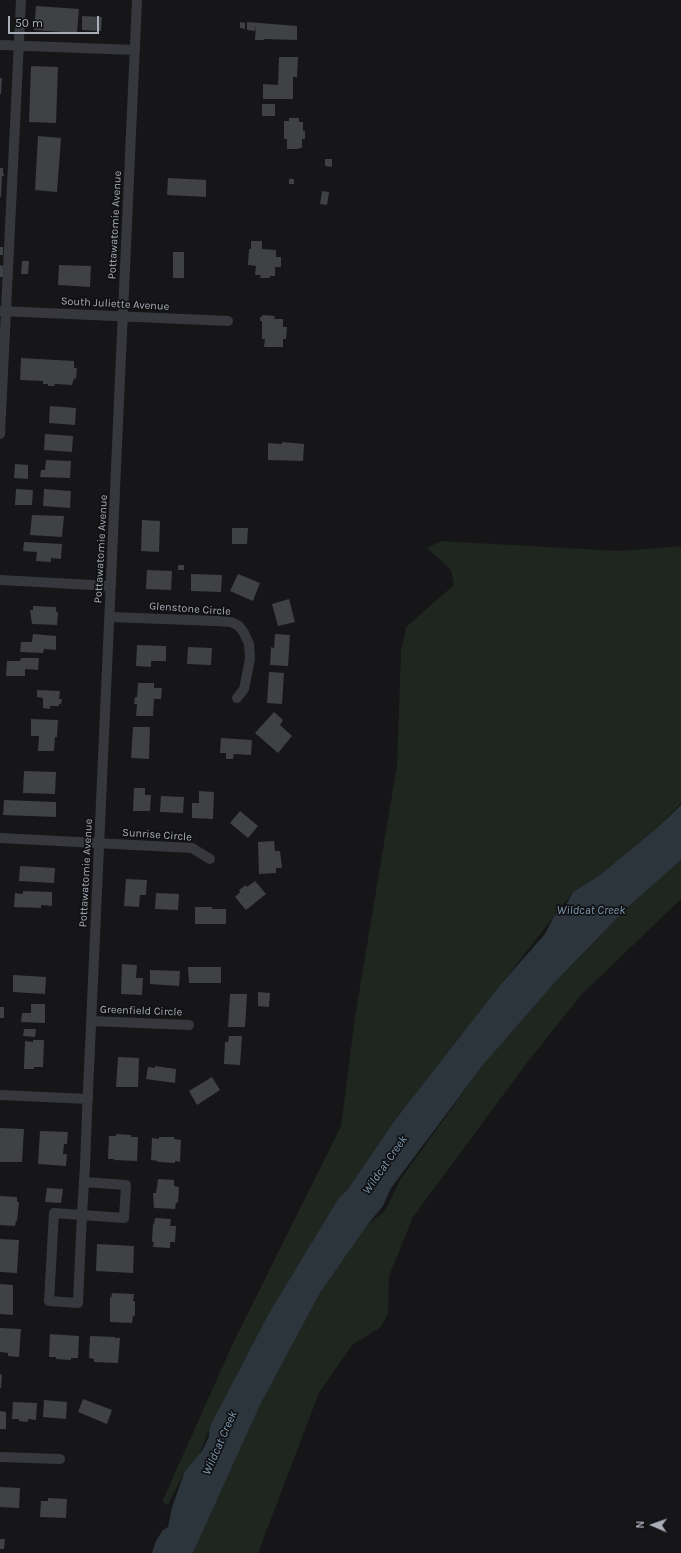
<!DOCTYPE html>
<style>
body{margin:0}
#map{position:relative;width:681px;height:1553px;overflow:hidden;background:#161618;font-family:Karla,sans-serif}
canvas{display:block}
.north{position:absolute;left:633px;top:1505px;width:40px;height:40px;-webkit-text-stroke:3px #111113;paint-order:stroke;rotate:272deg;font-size:11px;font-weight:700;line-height:16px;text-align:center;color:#a8adb8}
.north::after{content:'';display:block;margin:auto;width:14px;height:18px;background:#a8adb8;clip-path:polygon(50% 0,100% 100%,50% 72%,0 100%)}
.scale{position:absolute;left:8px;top:16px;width:91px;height:18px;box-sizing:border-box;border:2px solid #a8adb8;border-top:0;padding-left:5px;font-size:12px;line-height:14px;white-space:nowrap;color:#a8adb8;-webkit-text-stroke:3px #111113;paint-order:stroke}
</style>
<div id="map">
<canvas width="681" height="1553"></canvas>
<div class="north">N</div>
<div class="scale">50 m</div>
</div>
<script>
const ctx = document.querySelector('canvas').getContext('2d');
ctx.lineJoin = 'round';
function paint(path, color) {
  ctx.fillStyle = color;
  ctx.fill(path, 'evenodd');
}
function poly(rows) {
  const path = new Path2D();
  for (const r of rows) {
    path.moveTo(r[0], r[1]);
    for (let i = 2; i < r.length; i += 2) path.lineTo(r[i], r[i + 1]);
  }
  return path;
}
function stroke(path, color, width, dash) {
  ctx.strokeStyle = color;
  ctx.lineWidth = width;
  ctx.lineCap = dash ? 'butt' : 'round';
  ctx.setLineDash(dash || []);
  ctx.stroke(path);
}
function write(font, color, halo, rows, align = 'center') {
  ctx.font = font + ' Karla,sans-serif';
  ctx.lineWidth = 3.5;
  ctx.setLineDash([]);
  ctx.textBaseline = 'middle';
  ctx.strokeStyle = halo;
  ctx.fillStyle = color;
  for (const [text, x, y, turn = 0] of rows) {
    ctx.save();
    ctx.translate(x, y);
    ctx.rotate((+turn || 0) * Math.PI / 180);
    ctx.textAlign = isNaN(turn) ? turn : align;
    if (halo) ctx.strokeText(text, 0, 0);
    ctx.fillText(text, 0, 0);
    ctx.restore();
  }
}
const green = poly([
 [441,541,620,551,681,546,681,803,657,828,600,875,573,892,395,1120,348,1189,338,1199,269,1313,212,1422,198,1457,185,1471,168,1505,162,1502,234,1341,341,1126,355,1017,397,765,401,652,406,627,454,585,451,570,427,548],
 [681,860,681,899,581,995,526,1064,413,1217,389,1276,388,1314,381,1327,352,1345,319,1393,258,1553,193,1553,260,1405,320,1293,368,1224,385,1211,400,1180,483,1065,557,980,628,907]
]);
const water = poly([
 [681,805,681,860,628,907,557,980,483,1065,391,1188,383,1206,368,1224,320,1293,260,1405,193,1553,152,1553,156,1541,163,1530,168,1527,172,1507,185,1471,202,1451,209,1437,209,1430,212,1422,269,1313,338,1199,348,1189,395,1120,501,984,545,934,553,918,560,910,566,905,573,892,600,875,657,828]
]);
const building = poly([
 [36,6,79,9,77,33,34,30],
 [82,16,102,17,101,31,82,30],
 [240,22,245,23,245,29,240,28],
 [247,22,297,26,297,40,264,39,264,40,255,40,256,26,255,31,247,30],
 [279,57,298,57,297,77,293,77,293,99,263,99,263,84,278,85],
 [31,66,58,67,56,123,29,122],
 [0,78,2,78,1,94,0,94],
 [262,104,275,104,275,116,262,116],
 [289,118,299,118,299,122,303,122,303,131,305,131,305,139,302,139,302,148,299,148,299,149,287,149,287,139,284,139,284,121,289,121],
 [38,136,61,138,57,192,35,190],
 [325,159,332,159,332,167,325,166],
 [0,168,3,168,3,174,4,174,4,176,2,176,1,197,0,197],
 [168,178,206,180,206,197,167,195],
 [289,179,294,179,294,184,289,184],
 [322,191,329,192,327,205,320,204],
 [251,241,262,241,262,249,276,250,276,257,281,257,281,267,275,267,275,276,270,276,270,278,260,278,261,275,255,275,256,266,248,265,249,249,251,249],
 [0,247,3,247,3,255,0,255],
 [173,252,184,252,184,278,173,278],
 [22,261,29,261,28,274,21,274],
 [0,265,3,266,3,277,0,277],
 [59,265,91,266,90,287,58,285],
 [262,315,275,316,274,319,283,319,283,327,287,327,286,339,283,339,283,347,264,347,265,339,262,339,262,321,260,321,260,317,262,317],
 [21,358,74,361,74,368,77,368,76,379,74,378,72,385,55,384,54,386,48,386,48,384,43,384,43,381,20,380],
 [50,406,76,408,75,425,49,423],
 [45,434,73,436,72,452,44,450],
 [282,442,304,444,303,461,268,460,268,443,282,444],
 [46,460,71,461,70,478,40,477,41,470,45,470],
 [15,464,28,465,28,479,14,478],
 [16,489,33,490,32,505,15,505],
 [44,489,71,491,70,508,43,506],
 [32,515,64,516,62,537,30,535],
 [142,520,160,521,159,552,141,551],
 [232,528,248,528,247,544,232,544],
 [24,542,62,544,61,559,51,558,51,562,36,561,37,552,23,551],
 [178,565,184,565,184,570,178,570],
 [147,570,172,571,171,590,146,589],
 [191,574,222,575,221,592,191,591],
 [238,574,260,583,253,601,230,591],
 [289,599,295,622,278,626,272,604],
 [33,606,56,607,56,612,58,612,57,625,32,624,30,610,33,610],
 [33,634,56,636,56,650,44,649,43,653,20,652,21,642,32,642],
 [275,634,290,635,288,666,270,665,271,647,274,648],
 [137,645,166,646,166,661,151,661,151,667,136,666],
 [188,647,212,648,211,665,187,664],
 [21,658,39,658,38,670,25,669,25,676,6,676,7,661,20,661],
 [269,672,284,673,282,704,267,703],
 [138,683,154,683,154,688,162,688,161,699,154,699,153,716,136,716,137,704,134,704,135,697,137,697],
 [37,690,60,691,59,699,62,699,61,704,59,704,59,706,50,706,50,709,43,708,43,698,37,697],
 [274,712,283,720,280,725,292,736,278,753,255,733],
 [31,719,58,720,57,737,55,737,54,751,38,751,39,736,31,736],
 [133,727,150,727,149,759,131,758],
 [221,738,252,740,251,755,234,754,233,759,226,759,226,753,220,753],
 [24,771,56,772,55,794,23,793],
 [134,788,145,788,145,795,151,795,150,811,133,811],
 [199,791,214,792,213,819,192,818,192,803,199,803],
 [161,796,184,797,183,813,160,812],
 [4,800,56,802,56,817,3,815],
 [240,811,258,826,248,838,230,823],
 [274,841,275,851,280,851,282,868,276,868,276,873,259,874,258,842],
 [20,866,55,868,54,883,19,881],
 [126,879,147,880,146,895,140,895,139,907,124,906],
 [255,881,266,894,246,910,235,897,240,892,239,890,246,885,247,887],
 [23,891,52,892,52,906,41,905,41,908,14,907,15,893,23,894],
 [156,893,179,894,178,910,155,909],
 [195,907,212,907,212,909,226,909,226,924,195,924],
 [122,964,137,965,136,978,143,978,142,995,121,994],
 [188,967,221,967,221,983,189,983],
 [150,970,180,971,179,986,150,984],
 [13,975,46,977,45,994,13,992],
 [258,992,270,993,269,1007,258,1006],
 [230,994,247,994,245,1027,228,1027],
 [31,1004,45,1004,45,1023,21,1022,22,1013,31,1013],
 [0,1007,4,1007,4,1018,0,1018],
 [24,1029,36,1029,35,1037,23,1036],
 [229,1036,242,1036,240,1065,224,1064,225,1042,228,1042],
 [33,1040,44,1040,43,1067,34,1067,34,1069,24,1069,25,1041,33,1042],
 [118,1057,139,1058,138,1087,116,1087],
 [155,1066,176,1069,175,1083,146,1079,148,1067,155,1068],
 [212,1077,220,1090,197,1105,189,1091],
 [0,1128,24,1129,22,1162,0,1162],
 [40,1131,68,1132,67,1144,64,1144,63,1154,67,1154,66,1166,38,1164],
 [116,1134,131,1135,131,1137,138,1137,137,1161,114,1160,114,1159,108,1159,109,1136,116,1136],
 [159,1137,174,1137,174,1139,181,1140,180,1162,175,1161,175,1163,158,1162,158,1161,151,1160,152,1138,159,1139],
 [158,1179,174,1180,174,1186,179,1187,178,1203,176,1202,175,1209,154,1208,153,1193,156,1193],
 [47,1188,63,1189,61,1203,45,1202],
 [0,1196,17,1197,17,1202,19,1202,17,1221,16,1221,15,1226,0,1225],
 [155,1218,171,1219,170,1226,176,1226,175,1242,170,1242,170,1248,153,1247,154,1242,152,1242,153,1224,154,1224],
 [0,1239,19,1240,17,1273,0,1272],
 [97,1244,134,1246,133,1273,96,1271],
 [0,1284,13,1285,13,1315,0,1314],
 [112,1293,134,1294,133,1301,135,1301,135,1316,133,1316,132,1323,110,1322,110,1297,111,1298],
 [0,1328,21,1329,19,1357,8,1356,8,1353,0,1352],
 [50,1334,79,1336,78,1358,71,1358,71,1360,56,1359,56,1357,49,1357],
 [90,1336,115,1337,115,1338,120,1338,118,1363,94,1362,94,1359,89,1358],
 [0,1374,2,1375,1,1388,0,1388],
 [83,1399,112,1410,107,1424,78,1412],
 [44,1400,67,1402,66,1419,43,1417],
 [13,1402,37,1403,36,1420,28,1419,28,1422,19,1421,19,1419,12,1419],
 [0,1411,6,1412,6,1429,0,1429],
 [0,1487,20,1488,19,1508,0,1507],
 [48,1498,67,1499,66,1518,40,1517,41,1501,48,1501],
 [0,1539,5,1539,4,1549,0,1549]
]);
const minor = poly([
 [0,45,135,50],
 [0,311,228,321],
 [0,434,21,0],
 [0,580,111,586],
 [110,617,216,621,231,622,239,626,244,633,249,644,250,659,244,689,237,698],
 [0,838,192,848,210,859],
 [91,1021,189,1025],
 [0,1095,88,1099],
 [84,1182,126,1185,124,1218,54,1213,49,1301,78,1303,81,1236,82,1215,85,1165,87,1114,137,0],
 [0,1457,60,1459]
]);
const streetNames = [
 ["Pottawatomie Avenue",115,225,-87],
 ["South Juliette Avenue",115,304,3],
 ["Pottawatomie Avenue",101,549,-87],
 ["Glenstone Circle",190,609,4],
 ["Sunrise Circle",157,835,4],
 ["Pottawatomie Avenue",86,873,-87],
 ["Greenfield Circle",141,1011,2]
];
const waterNames = [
 ["Wildcat Creek",591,911],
 ["Wildcat Creek",385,1165,-55],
 ["Wildcat Creek",220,1443,-66]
];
paint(green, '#1e261f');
paint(water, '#2c353c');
paint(building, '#404145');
stroke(minor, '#37383d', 10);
write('11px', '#a8adb8', '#111113', streetNames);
write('italic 12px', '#7f9bb3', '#111113', waterNames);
</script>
